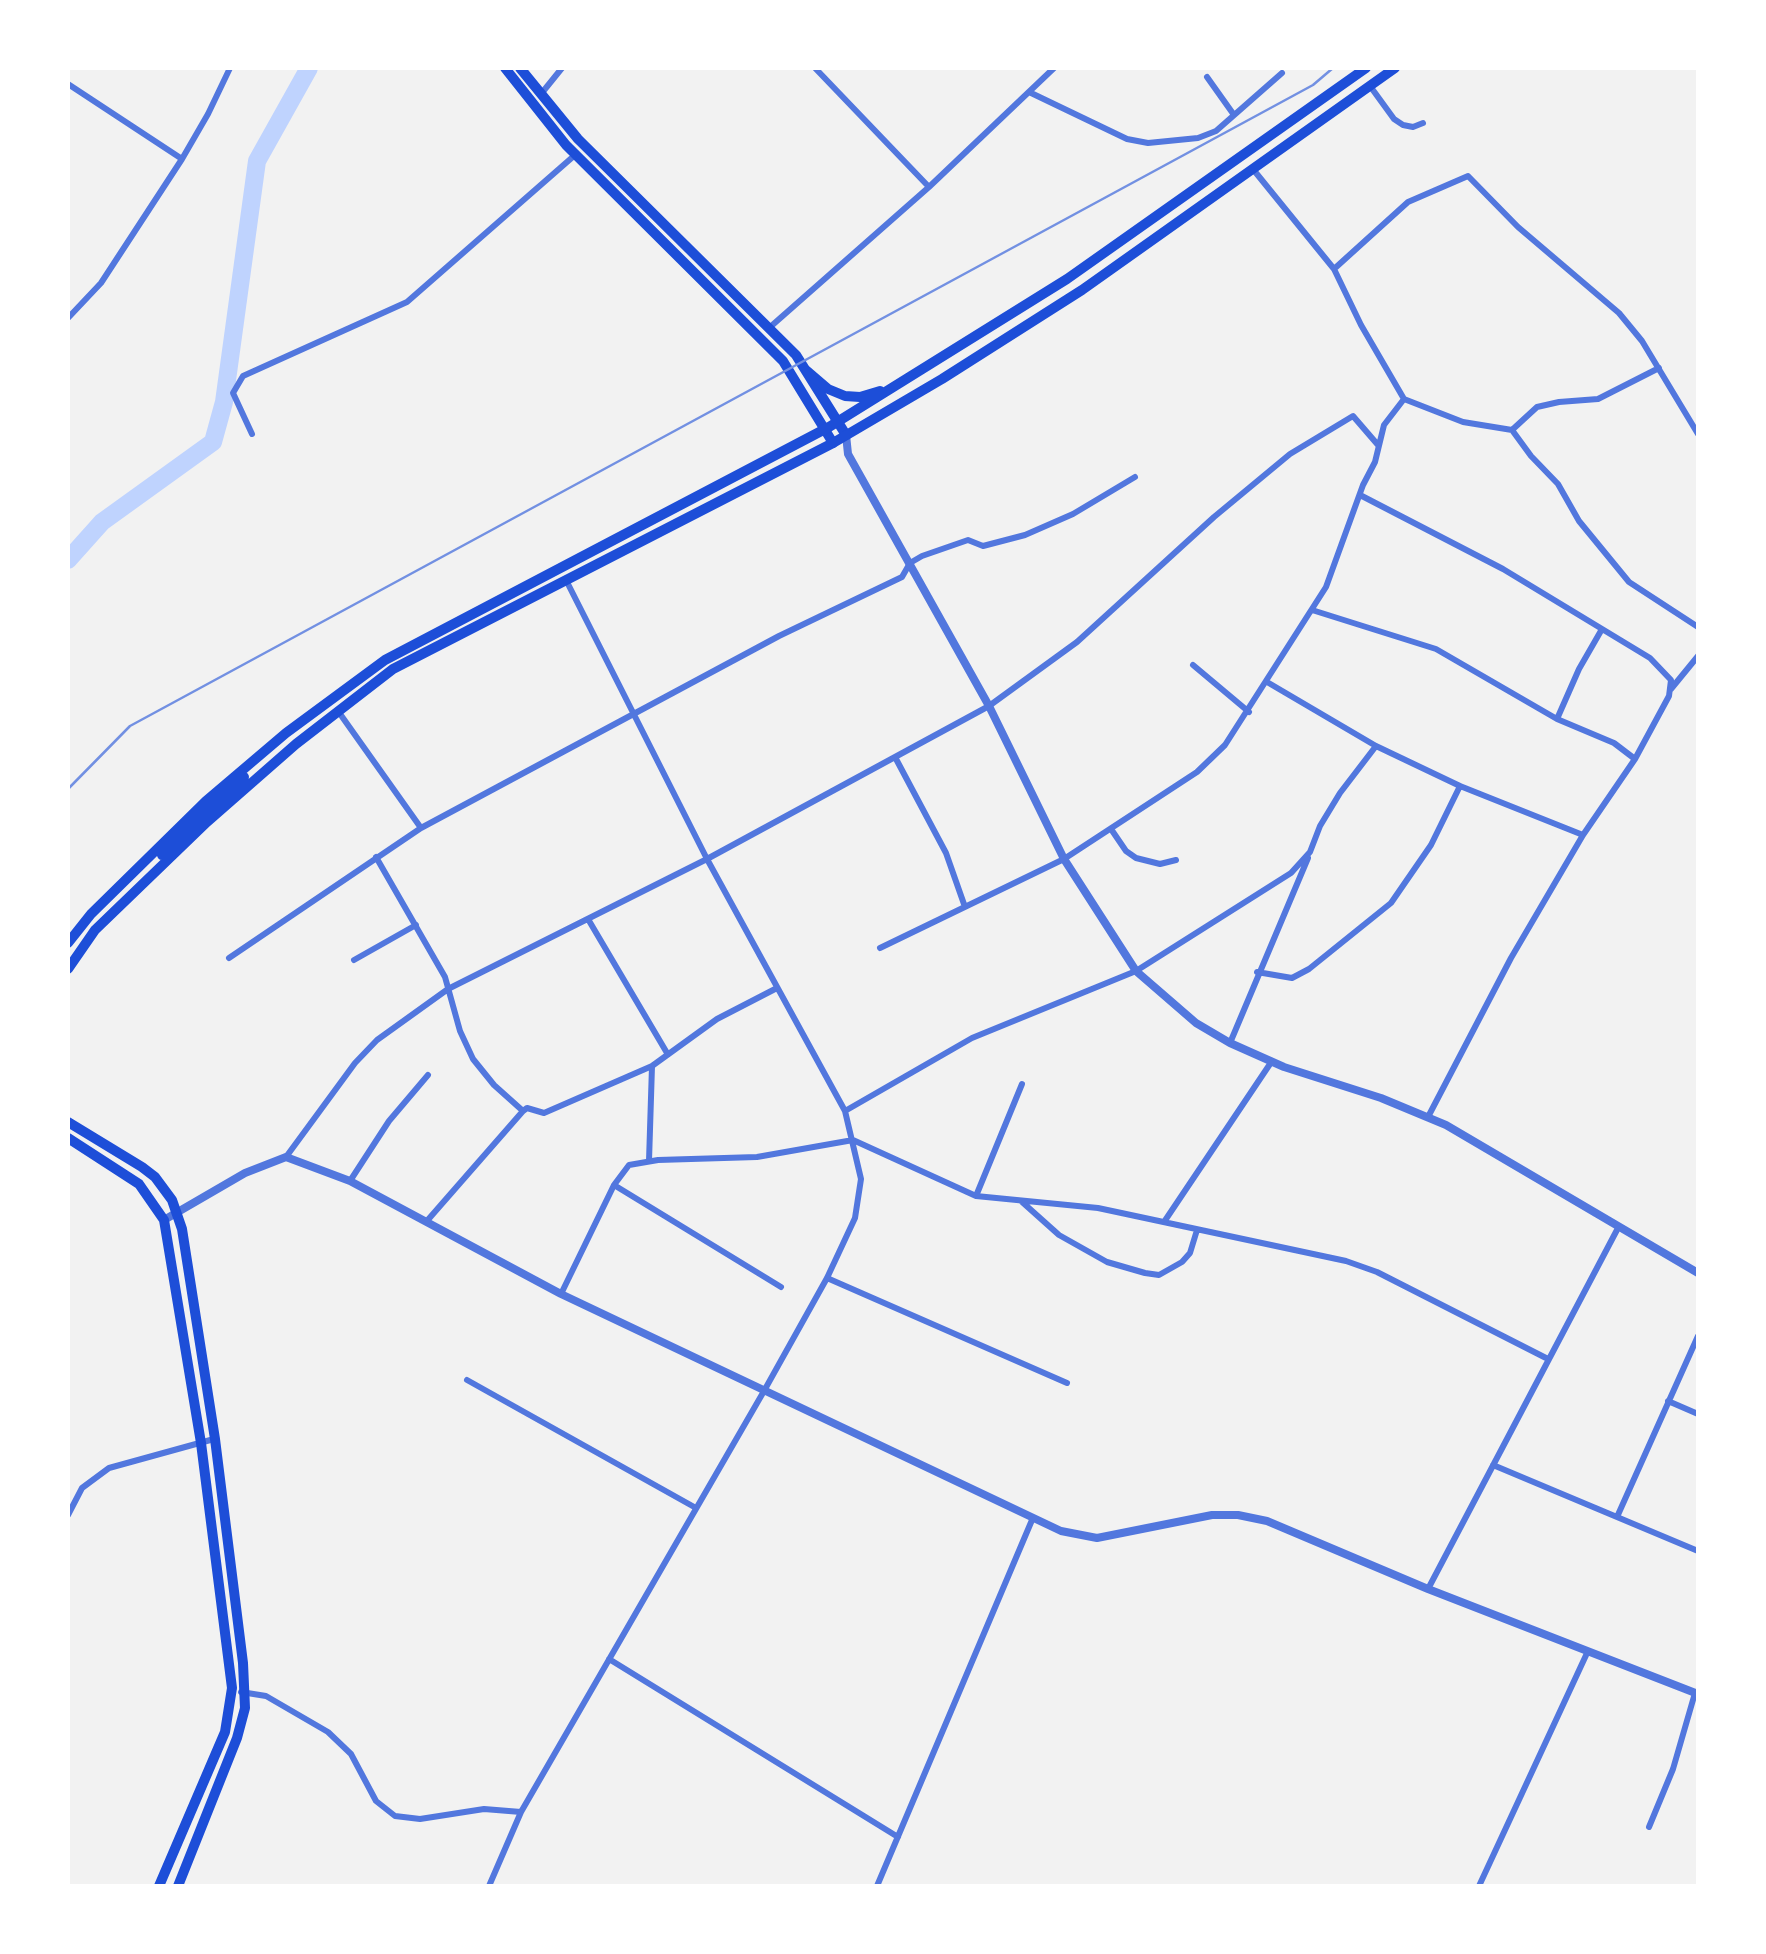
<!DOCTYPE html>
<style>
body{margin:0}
#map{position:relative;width:1766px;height:1954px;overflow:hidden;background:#f2f2f2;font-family:"Space Grotesk",sans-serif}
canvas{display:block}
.frame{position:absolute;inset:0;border:70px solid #fff;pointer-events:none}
</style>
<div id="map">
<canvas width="1766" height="1954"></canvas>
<div class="frame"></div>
</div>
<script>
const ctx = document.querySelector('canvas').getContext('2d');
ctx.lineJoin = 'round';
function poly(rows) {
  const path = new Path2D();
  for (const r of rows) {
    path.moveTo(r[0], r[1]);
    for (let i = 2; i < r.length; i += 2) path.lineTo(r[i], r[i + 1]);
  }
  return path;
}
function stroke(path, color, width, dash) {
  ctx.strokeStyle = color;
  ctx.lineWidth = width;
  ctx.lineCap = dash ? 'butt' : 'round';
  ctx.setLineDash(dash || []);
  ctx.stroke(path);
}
const river = poly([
 [68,560,102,522,213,442,224,402,257,161,309,68]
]);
const minor = poly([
 [815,68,929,187],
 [1207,77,1234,115],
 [68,84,182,159],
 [1370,86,1394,119,1403,125,1413,127,1423,123],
 [1029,92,1127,139,1148,143,1198,138,1216,131,1282,73],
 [541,94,562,68],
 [1252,168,1334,269,1361,325,1404,399,1463,422,1512,430,1531,456,1558,484,1579,521,1629,582,1698,627],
 [1334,269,1408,202,1468,176,1518,227,1619,313,1642,341,1698,434],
 [68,318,101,283,182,159,208,114,230,68],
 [769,328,929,187,1054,68],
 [1512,430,1537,407,1559,402,1598,399,1659,368],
 [252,434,233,393,243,376,407,302,575,155],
 [1360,495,1503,569,1650,658,1671,680,1669,696,1635,759,1583,835,1511,958,1428,1117],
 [566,580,707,859,845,1111,972,1038,1136,971,1291,873,1310,852,1320,826,1340,793,1376,746],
 [1312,610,1436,649,1557,719,1614,743,1635,759],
 [1193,665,1249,712],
 [1267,682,1376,746,1460,786,1583,835],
 [1671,689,1698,656],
 [338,711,421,828],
 [1557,719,1579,669,1602,629],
 [895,757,946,853,965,907],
 [1111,829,1126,851,1136,858,1160,864,1176,860],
 [376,857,445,977,460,1031,473,1059,494,1085,523,1111,527,1108,544,1113,652,1066,717,1019,777,988],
 [588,919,667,1053],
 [880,948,1064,859,1197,772,1225,745,1326,587,1363,485,1375,462,1384,425,1404,399],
 [229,958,421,828,779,636,902,577,910,563,922,556,968,540,983,546,1025,535,1073,514,1135,477],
 [354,960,416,925],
 [1257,972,1292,978,1309,969,1391,903,1431,845,1460,786],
 [1230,1043,1308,858],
 [286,1157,355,1063,377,1040,448,989,707,859,989,706,1077,642,1214,517,1290,454,1353,416,1378,445],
 [649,1161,652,1066],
 [350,1181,389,1121,428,1075],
 [614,1185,781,1287],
 [976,1196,1022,1084],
 [1021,1201,1059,1235,1107,1262,1145,1273,1159,1275,1182,1262,1190,1253,1197,1230],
 [426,1222,523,1111],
 [1164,1222,1272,1061],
 [827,1278,1067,1383],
 [561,1294,614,1185,629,1165,658,1160,757,1157,853,1140,976,1196,1098,1208,1346,1261,1377,1272,1548,1359],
 [467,1380,696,1508],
 [1668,1401,1698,1414],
 [1493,1465,1698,1551],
 [68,1515,82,1488,109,1468,214,1439],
 [1617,1517,1698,1336],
 [1428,1589,1618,1228],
 [609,1659,898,1837],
 [241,1692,266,1696,328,1732,351,1754,376,1801,395,1816,420,1819,484,1809,521,1812],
 [1649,1827,1673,1769,1695,1693],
 [489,1886,521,1812,764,1391,827,1278,855,1218,861,1179,845,1111],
 [877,1886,1032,1520],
 [1479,1886,1588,1651]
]);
const tertiary = poly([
 [846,435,848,454,989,706,1064,859,1136,971,1196,1023,1230,1043,1284,1067,1381,1098,1446,1125,1698,1273],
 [164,1220,245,1173,286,1157,350,1181,561,1294,1061,1531,1097,1538,1212,1515,1238,1515,1267,1521,1428,1589,1698,1694]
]);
const primary = poly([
 [505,68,566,145,783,361,833,443],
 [520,68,578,139,796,355,846,435],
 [68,1122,142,1167,155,1177,172,1200,182,1229,215,1439,243,1663,245,1708,237,1738,178,1886],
 [68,1138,139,1184,164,1220,201,1443,232,1688,225,1732,159,1886]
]);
const trunk = poly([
 [807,371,828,389,845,396,860,397,880,391],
 [162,855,244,777],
 [68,943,91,914,206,801,286,733,385,660,829,427,1067,279,1366,68],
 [68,969,95,930,207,822,296,744,393,669,833,443,942,379,1082,290,1395,68]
]);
const rail = poly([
 [68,789,130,726,1313,85,1333,68]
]);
stroke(river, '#bfd3fe', 18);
stroke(minor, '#5277de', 6);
stroke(tertiary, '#5277de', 8);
stroke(primary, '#1d4ed8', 10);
stroke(trunk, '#1d4ed8', 10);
stroke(rail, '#7290e2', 2.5);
</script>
